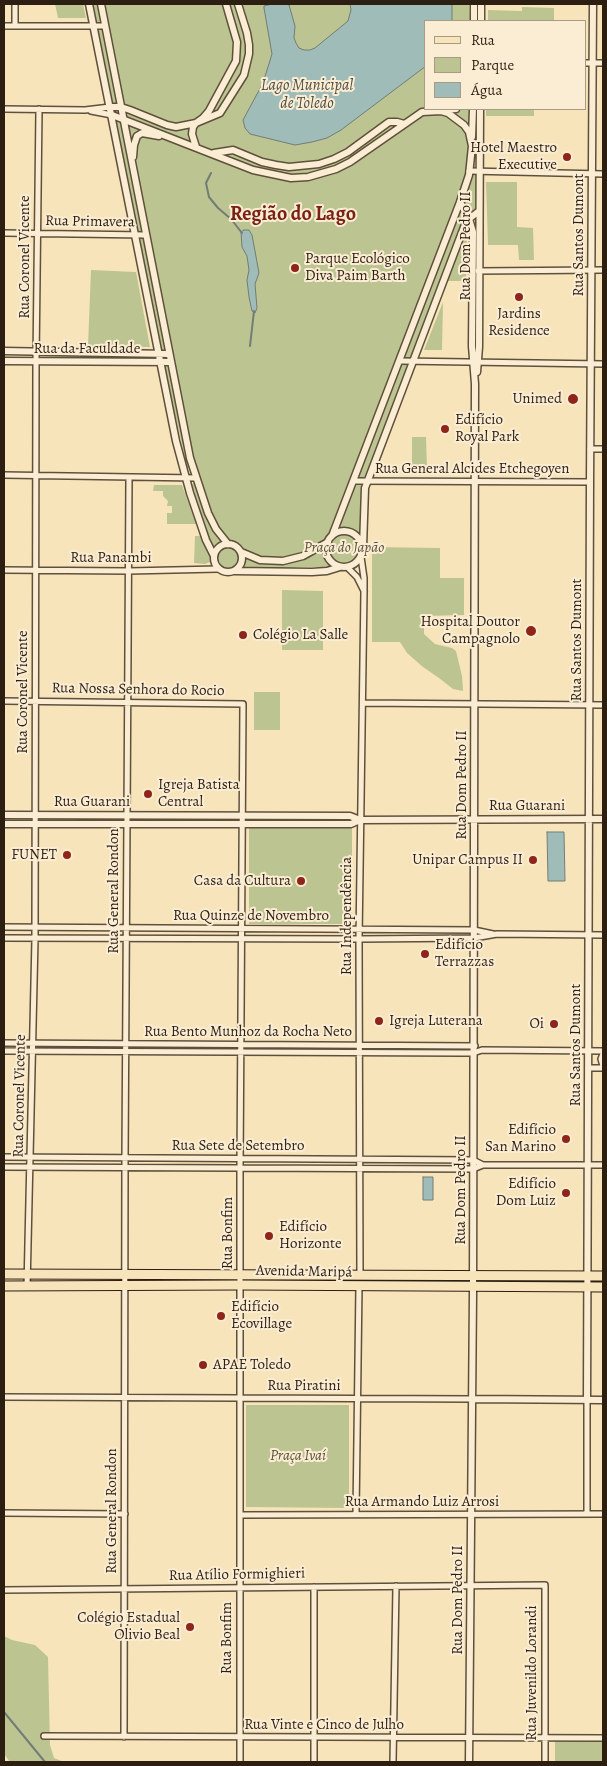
<!DOCTYPE html>
<meta charset="utf-8">
<style>
body{margin:0}
#map{position:relative;width:607px;height:1766px;overflow:hidden;background:#f8e4bb;font-family:Alegreya,serif}
canvas{display:block}
.frame{position:absolute;inset:0;border:5px solid #2c1f12;pointer-events:none}
.legend{position:absolute;left:424px;top:20px;width:162px;height:90px;box-sizing:border-box;background:#faedd3;border:1px solid #a89b86;margin:0;padding:6px 9px;list-style:none;font-size:15px;color:#2c1f12}
.legend li{display:flex;align-items:center;gap:10px;height:25px}
.legend b{width:25px;border:1px solid #a89b86}
</style>
<div id="map">
<canvas width="607" height="1766"></canvas>
<div class="frame"></div>
<ul class="legend">
<li><b style="height:6px;background:#f8e4bb"></b>Rua</li>
<li><b style="height:14px;background:#bcc491"></b>Parque</li>
<li><b style="height:14px;background:#a0bcb9"></b>Água</li>
</ul>
</div>
<script>
const ctx = document.querySelector('canvas').getContext('2d');
ctx.lineJoin = 'round';
function paint(path, color) {
  ctx.fillStyle = color;
  ctx.fill(path, 'evenodd');
}
function poly(rows) {
  const path = new Path2D();
  for (const r of rows) {
    if (r.length === 3) {
      path.moveTo(r[0] + r[2], r[1]);
      path.arc(r[0], r[1], r[2], 0, 2 * Math.PI);
      continue;
    }
    path.moveTo(r[0], r[1]);
    for (let i = 2; i < r.length; i += 2) path.lineTo(r[i], r[i + 1]);
  }
  return path;
}
function stroke(path, color, width, dash) {
  ctx.strokeStyle = color;
  ctx.lineWidth = width;
  ctx.lineCap = dash ? 'butt' : 'round';
  ctx.setLineDash(dash || []);
  ctx.stroke(path);
}
function write(font, color, halo, rows, align = 'center') {
  ctx.font = font + ' Alegreya,serif';
  ctx.lineWidth = 4;
  ctx.setLineDash([]);
  ctx.textBaseline = 'middle';
  ctx.strokeStyle = halo;
  ctx.fillStyle = color;
  for (const [text, x, y, turn = 0] of rows) {
    ctx.save();
    ctx.translate(x, y);
    ctx.rotate((+turn || 0) * Math.PI / 180);
    ctx.textAlign = isNaN(turn) ? turn : align;
    if (halo) ctx.strokeText(text, 0, 0);
    ctx.fillText(text, 0, 0);
    ctx.restore();
  }
}
const green = poly([
 [55,4,83,4,86,18,58,18],
 [91,4,469,4,470,21,426,21,426,109,473,109,477,207,466,234,467,234,466,281,446,281,362,485,361,553,350,563,334,565,336,567,301,567,225,572,212,548,192,485,194,482,190,469,187,468,177,422,150,328],
 [522,7,554,8,554,21,488,21,488,10,522,11],
 [486,109,534,109,534,116,486,116],
 [486,182,517,182,517,227,533,228,534,260,519,260,518,245,488,245],
 [91,270,136,272,150,347,88,346],
 [443,302,442,350,424,350],
 [412,437,426,437,427,468,412,468],
 [154,485,182,485,196,524,167,524,167,513,172,513,172,506,167,506,168,501,163,496,163,491,153,491],
 [195,536,203,536,212,558,210,562,205,564,194,563],
 [372,547,440,548,440,578,464,578,464,615,424,616,424,634,435,644,452,648,456,651,462,676,463,691,453,689,439,678,423,667,407,653,400,642,372,642],
 [282,590,323,591,323,650,282,650],
 [254,692,280,692,280,730,254,730],
 [249,827,352,828,352,924,249,924],
 [246,1405,349,1405,349,1508,246,1507],
 [4,1636,12,1640,35,1645,48,1657,50,1745,54,1758,64,1762,10,1762,4,1754],
 [555,1741,603,1741,603,1762,555,1762]
]);
const water = poly([
 [272,4,287,4,289,5,295,26,294,38,296,43,299,48,304,50,310,50,315,48,348,21,351,10,350,4,452,4,452,21,426,21,426,66,341,130,327,138,312,142,295,145,250,134,245,128,243,120,263,83,272,54,264,8,264,6,272,4],
 [244,230,249,230,252,235,259,273,255,284,257,308,255,313,252,311,249,297,247,280,249,270,247,256,242,247,241,232,244,230],
 [547,832,564,832,565,881,548,881,547,832],
 [423,1177,433,1177,433,1200,423,1200,423,1177]
]);
const stream = poly([
 [211,173,206,183,209,197,218,208,231,219,242,233],
 [250,346,254,311],
 [4,1712,45,1762]
]);
const minor = poly([
 [4,26,105,26],
 [15,26,15,4],
 [586,63,603,63],
 [4,109,85,110,110,107],
 [91,111,112,115],
 [469,171,603,174],
 [4,233,146,235],
 [478,271,603,270],
 [400,361,603,364],
 [590,449,603,449],
 [4,475,196,478],
 [354,481,590,482],
 [347,567,357,577,364,591],
 [4,570,129,571,218,569],
 [4,701,243,704,240,1168,240,1762],
 [363,703,603,705],
 [4,927,474,930,493,934],
 [4,938,359,939,474,938,497,934,603,935],
 [4,1043,475,1046],
 [4,1051,463,1053,473,1053,482,1050,603,1051],
 [603,1054,601,1059,603,1066],
 [588,1068,603,1068],
 [4,1157,473,1160,483,1165],
 [4,1167,473,1169,483,1165,603,1165],
 [360,1276,359,939,364,591,364,578,361,557],
 [27,1287,35,939,36,361,39,109],
 [4,1397,473,1399],
 [4,1513,125,1514],
 [356,1514,359,1285],
 [587,1514,587,1400],
 [240,1515,603,1514],
 [4,1590,545,1585,545,1762],
 [44,1736,603,1738],
 [124,1737,125,1158,129,477],
 [314,1762,314,1587],
 [393,1762,396,1586]
]);
const tertiary = poly([
 [89,4,176,441,190,493,206,540,214,556],
 [101,4,190,458,208,513,216,529,228,544],
 [474,21,474,4],
 [481,21,481,4],
 [110,107,121,107,130,110,167,125,176,127,196,123,203,118,209,111,236,61,237,42,226,4],
 [444,110,456,109],
 [112,115,253,170,291,178,308,177,336,169,350,162,422,112,441,111,448,113,464,125,469,132,472,146,469,175,460,202,332,536],
 [472,137,473,109],
 [196,147,192,134,193,127,196,123,220,113,244,75,249,54,249,45,247,33,238,4],
 [214,153,233,150,262,162,276,165,289,167,319,164,334,159,348,152,389,122,397,122,404,124],
 [133,157,134,145,137,136,142,133,159,136],
 [460,202,469,219,473,232,472,346,475,384,473,1293,469,1762],
 [4,351,169,354],
 [4,361,171,362],
 [477,372,479,347,480,109],
 [344,549,18],
 [228,558,14],
 [363,548,365,488,464,227,469,219,479,211],
 [241,552,260,560,283,561,303,556,328,542],
 [234,571,312,572,327,571,340,567],
 [4,815,350,816,360,820],
 [4,824,351,824,360,820,603,819],
 [473,1399,603,1400],
 [587,1400,590,482,593,4]
]);
const primary = poly([
 [4,1274,603,1276],
 [4,1286,240,1285,603,1287]
]);
const markers = [
 [567,157,5,"#8f2418"],
 [295,268,5,"#8f2418"],
 [519,297,5,"#8f2418"],
 [573,399,6,"#8f2418"],
 [445,429,5,"#8f2418"],
 [531,631,6,"#8f2418"],
 [243,635,5,"#8f2418"],
 [148,794,5,"#8f2418"],
 [67,855,5,"#8f2418"],
 [533,860,5,"#8f2418"],
 [301,881,5,"#8f2418"],
 [425,954,5,"#8f2418"],
 [379,1021,5,"#8f2418"],
 [554,1024,5,"#8f2418"],
 [566,1139,5,"#8f2418"],
 [566,1193,5,"#8f2418"],
 [269,1236,5,"#8f2418"],
 [221,1316,5,"#8f2418"],
 [203,1365,5,"#8f2418"],
 [190,1627,5,"#8f2418"]
];
const poiNames = [
 ["Hotel Maestro",557,148],
 ["Executive",557,165],
 ["Parque Ecológico",305,259,"left"],
 ["Diva Paim Barth",305,276,"left"],
 ["Jardins",519,314,"center"],
 ["Residence",519,331,"center"],
 ["Unimed",562,399],
 ["Edifício",455,420,"left"],
 ["Royal Park",455,437,"left"],
 ["Hospital Doutor",520,622],
 ["Campagnolo",520,639],
 ["Colégio La Salle",253,635,"left"],
 ["Igreja Batista",158,785,"left"],
 ["Central",158,802,"left"],
 ["FUNET",57,855],
 ["Unipar Campus II",523,860],
 ["Casa da Cultura",291,881],
 ["Edifício",435,945,"left"],
 ["Terrazzas",435,962,"left"],
 ["Igreja Luterana",389,1021,"left"],
 ["Oi",544,1024],
 ["Edifício",556,1130],
 ["San Marino",556,1147],
 ["Edifício",556,1184],
 ["Dom Luiz",556,1201],
 ["Edifício",279,1227,"left"],
 ["Horizonte",279,1244,"left"],
 ["Edifício",231,1307,"left"],
 ["Ecovillage",231,1324,"left"],
 ["APAE Toledo",213,1365,"left"],
 ["Colégio Estadual",180,1618],
 ["Olivio Beal",180,1635]
];
const streetNames = [
 ["Rua Primavera",90,222,1],
 ["Rua Santos Dumont",579,235,-90],
 ["Rua Dom Pedro II",466,246,-90],
 ["Rua Coronel Vicente",25,257,-90],
 ["Rua da Faculdade",87,349],
 ["Rua General Alcides Etchegoyen",472,469],
 ["Rua Panambi",111,558],
 ["Rua Santos Dumont",577,640,-90],
 ["Rua Nossa Senhora do Rocio",138,690,1],
 ["Rua Coronel Vicente",23,692,-90],
 ["Rua Dom Pedro II",462,785,-90],
 ["Rua Guarani",92,802],
 ["Rua Guarani",527,806],
 ["Rua General Rondon",114,891,-90],
 ["Rua Quinze de Novembro",251,916],
 ["Rua Independência",347,916,-90],
 ["Rua Bento Munhoz da Rocha Neto",248,1032],
 ["Rua Santos Dumont",576,1045,-90],
 ["Rua Coronel Vicente",20,1096,-89],
 ["Rua Sete de Setembro",238,1146],
 ["Rua Dom Pedro II",461,1190,-90],
 ["Rua Bonfim",228,1233,-90],
 ["Avenida Maripá",304,1272,1],
 ["Rua Piratini",304,1386],
 ["Rua Armando Luiz Arrosi",422,1502],
 ["Rua General Rondon",112,1511,-90],
 ["Rua Atílio Formighieri",237,1575,-1],
 ["Rua Dom Pedro II",458,1600,-90],
 ["Rua Bonfim",227,1638,-90],
 ["Rua Juvenildo Lorandi",532,1673,-90],
 ["Rua Vinte e Cinco de Julho",324,1725]
];
const parkNames = [
 ["Praça do Japão",344,548],
 ["Praça Ivaí",298,1456]
];
const waterNames = [
 ["Lago Municipal",307,86],
 ["de Toledo",307,104]
];
const districtNames = [
 ["Região do Lago",293,215]
];
paint(green, '#bcc491');
paint(water, '#a0bcb9');
stroke(water, '#727d76', 1);
stroke(stream, '#727d76', 2);
stroke(minor, '#5f503c', 8);
stroke(tertiary, '#5f503c', 9);
stroke(primary, '#2c1f12', 11);
stroke(minor, '#faedd3', 5);
stroke(tertiary, '#faedd3', 6);
stroke(primary, '#f8e4bb', 9);
for (const [x, y, r, color] of markers) {
  const dot = new Path2D();
  dot.arc(x, y, r, 0, 2 * Math.PI);
  ctx.fillStyle = color;
  ctx.fill(dot);
  stroke(dot, '#faedd3', 2);
}
write('15px', '#2c1f12', '#faedd3', poiNames, 'right');
write('15px', '#2c1f12', '#faedd3', streetNames);
write('italic 15px', '#575138', '#faedd3', parkNames);
write('italic 16px', '#4f4e44', '#faedd3', waterNames);
write('bold 20px', '#7a1f14', '#faedd3', districtNames);
</script>
